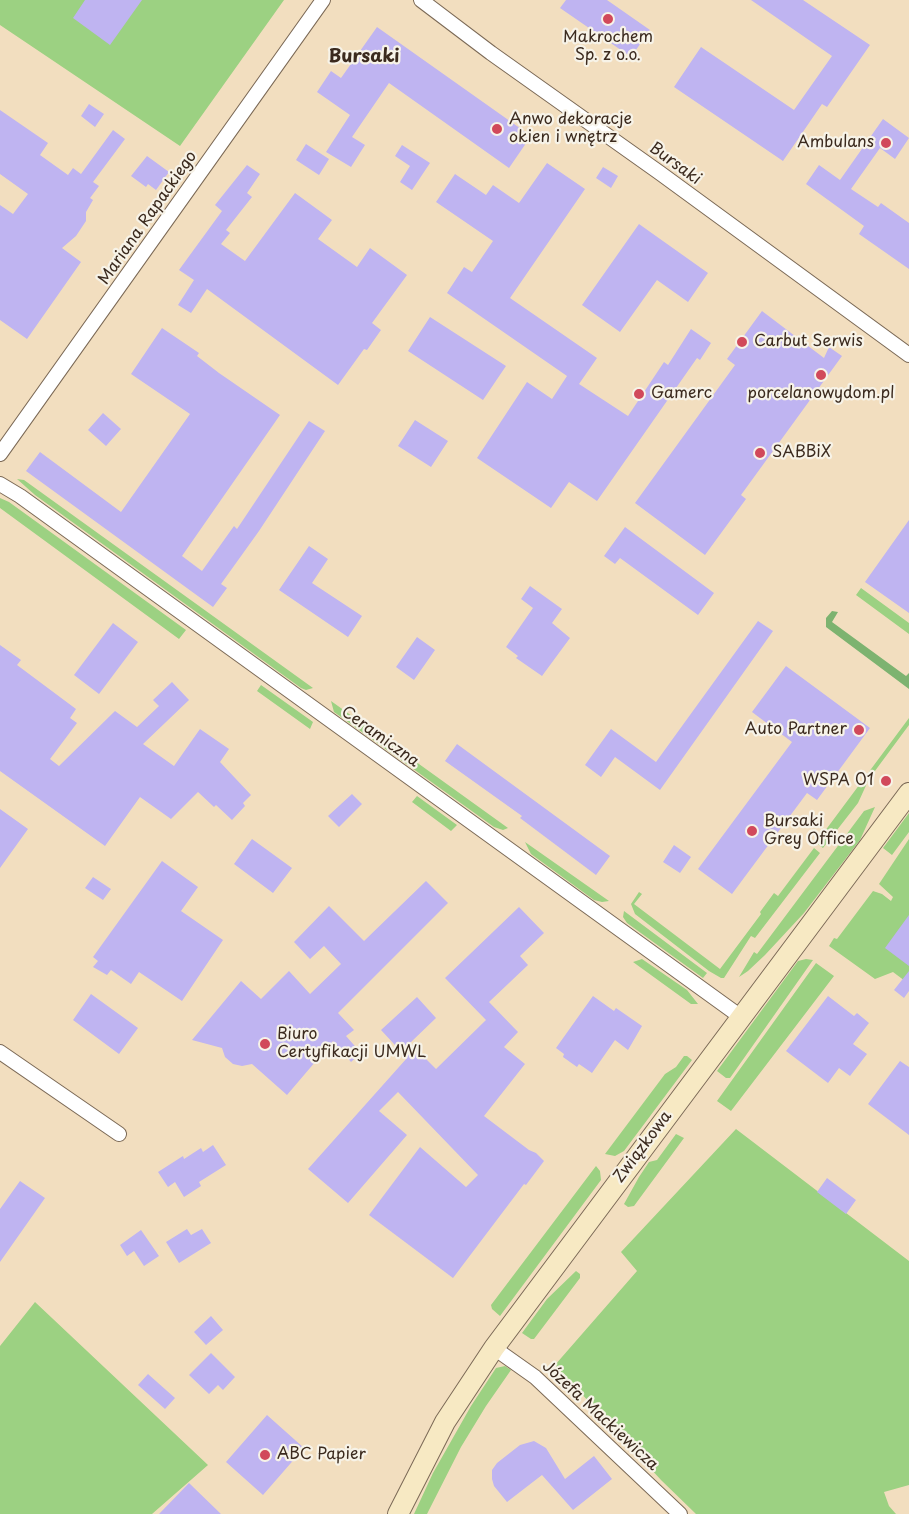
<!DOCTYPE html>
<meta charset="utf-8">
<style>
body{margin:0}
canvas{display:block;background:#f2debf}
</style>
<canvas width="909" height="1514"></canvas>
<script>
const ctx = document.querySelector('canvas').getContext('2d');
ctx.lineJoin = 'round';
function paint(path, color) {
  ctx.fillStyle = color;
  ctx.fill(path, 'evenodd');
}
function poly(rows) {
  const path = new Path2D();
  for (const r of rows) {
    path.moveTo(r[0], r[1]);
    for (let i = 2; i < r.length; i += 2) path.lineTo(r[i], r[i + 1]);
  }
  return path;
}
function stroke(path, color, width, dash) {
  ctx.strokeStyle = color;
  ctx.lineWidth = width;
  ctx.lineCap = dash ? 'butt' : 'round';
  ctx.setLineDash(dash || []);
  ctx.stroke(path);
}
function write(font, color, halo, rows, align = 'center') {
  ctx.font = font + ' "Playpen Sans",sans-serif';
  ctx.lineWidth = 4.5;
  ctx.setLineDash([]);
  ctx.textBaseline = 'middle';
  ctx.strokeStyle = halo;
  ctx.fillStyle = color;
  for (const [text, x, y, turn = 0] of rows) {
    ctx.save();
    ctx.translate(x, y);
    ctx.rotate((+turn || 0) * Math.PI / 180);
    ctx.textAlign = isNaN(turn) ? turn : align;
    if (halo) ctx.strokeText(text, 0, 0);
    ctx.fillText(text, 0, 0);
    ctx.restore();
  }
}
const green = poly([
 [0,0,284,0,180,146,0,25],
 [17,479,24,480,313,688,306,690,301,688,35,495],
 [0,498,9,502,186,630,179,639,0,508],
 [861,588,909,623,909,634,856,595],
 [261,685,313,722,310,729,257,691],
 [331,701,387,741,508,828,503,830,494,827,334,712],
 [909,718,909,725,869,779,858,803,823,848,816,843],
 [417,796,457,825,451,831,412,802],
 [875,807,860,840,804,913,765,955,748,971,739,977,754,952,757,954,864,811],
 [909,813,909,832,892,855,883,848],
 [909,839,909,984,893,972,875,979,829,946,834,938,837,939,873,891,882,894,891,901,893,897,879,884],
 [525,842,609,901,602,902,594,900,531,854],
 [814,848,820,853,755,938,751,936,724,978,721,978,709,971,635,914,631,904,639,892,642,894,634,904,720,969,761,914,760,912,774,893,778,896],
 [624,911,707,973,703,978,627,923,623,917],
 [642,959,687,990,698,1004,691,1004,633,962],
 [806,959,813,960,730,1078,726,1078,717,1071,798,961],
 [816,963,834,976,731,1111,717,1101],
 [684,1056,687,1056,692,1060,624,1151,615,1156,605,1154,665,1074,676,1067],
 [736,1129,909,1261,909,1485,884,1492,889,1506,896,1514,696,1514,661,1480,555,1365,637,1271,621,1252],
 [676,1134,684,1138,634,1206,628,1207,624,1204,639,1177,649,1162,657,1160],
 [596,1166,600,1171,601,1180,500,1316,492,1309,491,1305],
 [576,1271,580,1274,580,1278,534,1339,531,1339,522,1333,547,1299],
 [35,1302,208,1465,152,1514,0,1514,0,1346],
 [505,1366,511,1370,486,1406,461,1447,427,1514,414,1514,433,1473,471,1406,496,1368]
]);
const forest = poly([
 [832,611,838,612,832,622,906,676,909,673,909,689,826,627,826,618]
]);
const building = poly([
 [85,0,142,0,110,45,73,18],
 [566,0,607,0,650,30,631,57,560,8],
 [751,0,803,0,870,45,827,107,822,104,783,161,674,87,701,47,794,110,832,56],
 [377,27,531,136,509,168,389,83,352,137,365,145,351,167,326,152,350,115,317,92,331,71,341,78],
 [89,104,104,114,95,127,81,116],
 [0,110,48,143,40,155,68,175,73,168,81,174,113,130,125,139,93,182,99,186,90,198,93,200,86,212,86,221,76,236,62,248,81,262,27,339,0,320,0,205,13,214,28,194,0,174],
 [883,119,909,138,895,159,880,148,851,189,878,207,881,203,909,223,909,269,859,234,864,226,806,184,819,165,840,180],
 [306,144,329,159,319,175,296,160],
 [402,145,430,163,412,190,400,182,410,166,395,156],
 [147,156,169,172,156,190,148,184,146,187,131,176],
 [547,163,585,189,510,298,597,358,579,384,628,416,664,362,668,365,691,329,711,343,700,360,697,358,597,501,569,482,551,508,477,458,527,382,552,399,567,376,447,293,464,267,472,272,493,241,436,202,455,174,486,195,493,185,519,203],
 [247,165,260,174,247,193,252,197,226,230,230,233,221,244,245,261,295,193,332,220,318,239,357,267,370,248,407,275,372,323,381,330,367,350,364,349,338,385,207,289,191,313,178,305,194,280,179,270,222,211,215,205],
 [603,167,618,176,611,188,596,178],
 [639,224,708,273,688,302,657,280,620,332,582,305],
 [762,311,824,358,829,347,842,356,741,495,746,499,705,555,635,503,735,365,727,359],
 [430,317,506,366,483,400,408,351],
 [162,328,199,353,197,356,219,373,280,415,182,556,202,571,234,526,237,529,309,421,325,431,259,531,221,584,227,588,213,607,26,471,40,452,121,512,190,414,131,374],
 [103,413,121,429,106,446,88,430],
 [415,420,448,441,431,467,398,446],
 [909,520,909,613,865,582],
 [625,527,714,593,698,615,620,558,615,564,604,556],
 [309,546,328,559,312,583,362,616,348,637,279,590],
 [530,586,562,609,552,623,570,638,542,676,516,658,518,656,506,647,533,608,521,599],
 [758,621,773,631,660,790,615,757,601,777,585,765,611,729,656,762],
 [113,623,138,642,99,694,74,675],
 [417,637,435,650,414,680,396,667],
 [0,645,21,660,17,665,76,709,70,718,77,723,50,759,59,766,115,711,137,727,159,706,153,700,172,682,189,700,143,744,174,766,200,729,229,749,220,762,251,795,243,803,245,806,232,820,216,805,214,807,198,792,171,819,140,797,105,846,0,771],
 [786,666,870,728,817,800,807,793,732,894,698,869,792,742,752,712],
 [457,744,610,856,596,875,520,818,522,816,445,761],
 [352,794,362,804,339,827,328,816],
 [0,809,28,829,0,868],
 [252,839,292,868,273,893,234,864],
 [674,845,691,857,680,873,663,862],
 [162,861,198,887,181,911,223,940,182,1001,139,972,131,984,111,970,107,975,93,967,98,961,93,957],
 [93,877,111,889,103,900,85,888],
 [426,881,448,903,338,1013,354,1030,346,1036,361,1053,351,1062,333,1041,287,1095,252,1064,242,1066,233,1064,225,1057,222,1048,192,1040,241,981,261,999,289,971,310,994,341,964,324,946,310,959,294,942,329,906,364,941],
 [519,907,544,933,520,956,528,965,489,1002,518,1032,504,1047,525,1064,484,1116,529,1150,536,1153,544,1161,526,1185,524,1184,453,1278,369,1215,420,1147,466,1187,478,1175,398,1092,379,1111,407,1135,348,1203,308,1169,407,1058,381,1030,417,997,436,1018,410,1043,436,1069,486,1020,445,978],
 [909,915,909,966,885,948],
 [909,971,909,991,904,998,894,990],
 [91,994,138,1028,119,1054,73,1020],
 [593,996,614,1011,616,1008,642,1026,628,1050,615,1040,592,1073,579,1064,577,1067,563,1057,564,1054,556,1048],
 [828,996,854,1016,857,1013,869,1023,853,1044,867,1054,850,1076,839,1068,828,1083,786,1051],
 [900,1061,909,1067,909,1135,868,1104],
 [213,1145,226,1165,199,1182,201,1186,184,1197,175,1182,168,1187,158,1172,183,1156,184,1159,201,1148,203,1152],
 [827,1178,856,1200,846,1214,817,1192],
 [20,1181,45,1198,0,1262,0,1209],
 [187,1229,191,1235,202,1229,211,1243,179,1263,166,1242],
 [141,1230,159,1256,144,1266,134,1251,127,1256,120,1245],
 [211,1316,223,1330,206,1345,194,1332],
 [211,1353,235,1377,223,1390,218,1385,209,1394,189,1375],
 [148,1374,175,1398,165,1409,138,1385],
 [267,1415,304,1448,263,1495,226,1462],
 [534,1441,546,1448,565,1479,594,1456,612,1479,573,1510,542,1475,507,1502,494,1486,492,1479,492,1470,497,1463,520,1445],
 [189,1483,221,1514,159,1514]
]);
const street = poly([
 [421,0,491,53,660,173,909,355],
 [0,454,323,0],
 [0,484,20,496,741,1017],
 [0,1052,119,1134],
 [494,1348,535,1377,680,1514]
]);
const secondary = poly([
 [398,1514,445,1422,494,1348,909,793]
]);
const markers = [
 [608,19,6,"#d1495b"],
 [497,129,6,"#d1495b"],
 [886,143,6,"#d1495b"],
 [742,342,6,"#d1495b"],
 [821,375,6,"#d1495b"],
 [639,394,6,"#d1495b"],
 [760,453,6,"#d1495b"],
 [859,730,6,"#d1495b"],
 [886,781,6,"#d1495b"],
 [752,831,6,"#d1495b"],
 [265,1044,6,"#d1495b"],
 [265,1455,6,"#d1495b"]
];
const poiNames = [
 ["Makrochem",608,38,"center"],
 ["Sp. z o.o.",608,56,"center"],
 ["Anwo dekoracje",509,120],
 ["okien i wnętrz",509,138],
 ["Ambulans",874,143,"right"],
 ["Carbut Serwis",754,342],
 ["Gamerc",651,394],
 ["porcelanowydom.pl",821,394,"center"],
 ["SABBiX",772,453],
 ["Auto Partner",847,730,"right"],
 ["WSPA 01",874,781,"right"],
 ["Bursaki",764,822],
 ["Grey Office",764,840],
 ["Biuro",277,1035],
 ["Certyfikacji UMWL",277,1053],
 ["ABC Papier",277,1455]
];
const streetNames = [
 ["Bursaki",675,164,36],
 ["Mariana Rapackiego",148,218,-55],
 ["Ceramiczna",380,737,36],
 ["Związkowa",643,1147,-53],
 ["Józefa Mackiewicza",600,1416,43]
];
const neighbourhoodNames = [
 ["Bursaki",364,57]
];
paint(green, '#9cd182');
paint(forest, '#7db370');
paint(building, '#bfb4f1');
stroke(street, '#7b6956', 16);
stroke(secondary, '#7b6956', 22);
stroke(street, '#fff', 14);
stroke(secondary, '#f7e9c3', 20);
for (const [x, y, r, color] of markers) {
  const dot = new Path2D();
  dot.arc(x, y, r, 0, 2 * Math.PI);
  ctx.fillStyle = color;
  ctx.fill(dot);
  stroke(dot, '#f7f3e8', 2);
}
write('16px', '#3b2a1e', '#f7f3e8', poiNames, 'left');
write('16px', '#3b2a1e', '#f7f3e8', streetNames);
write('bold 18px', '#3b2a1e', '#f7f3e8', neighbourhoodNames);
</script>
